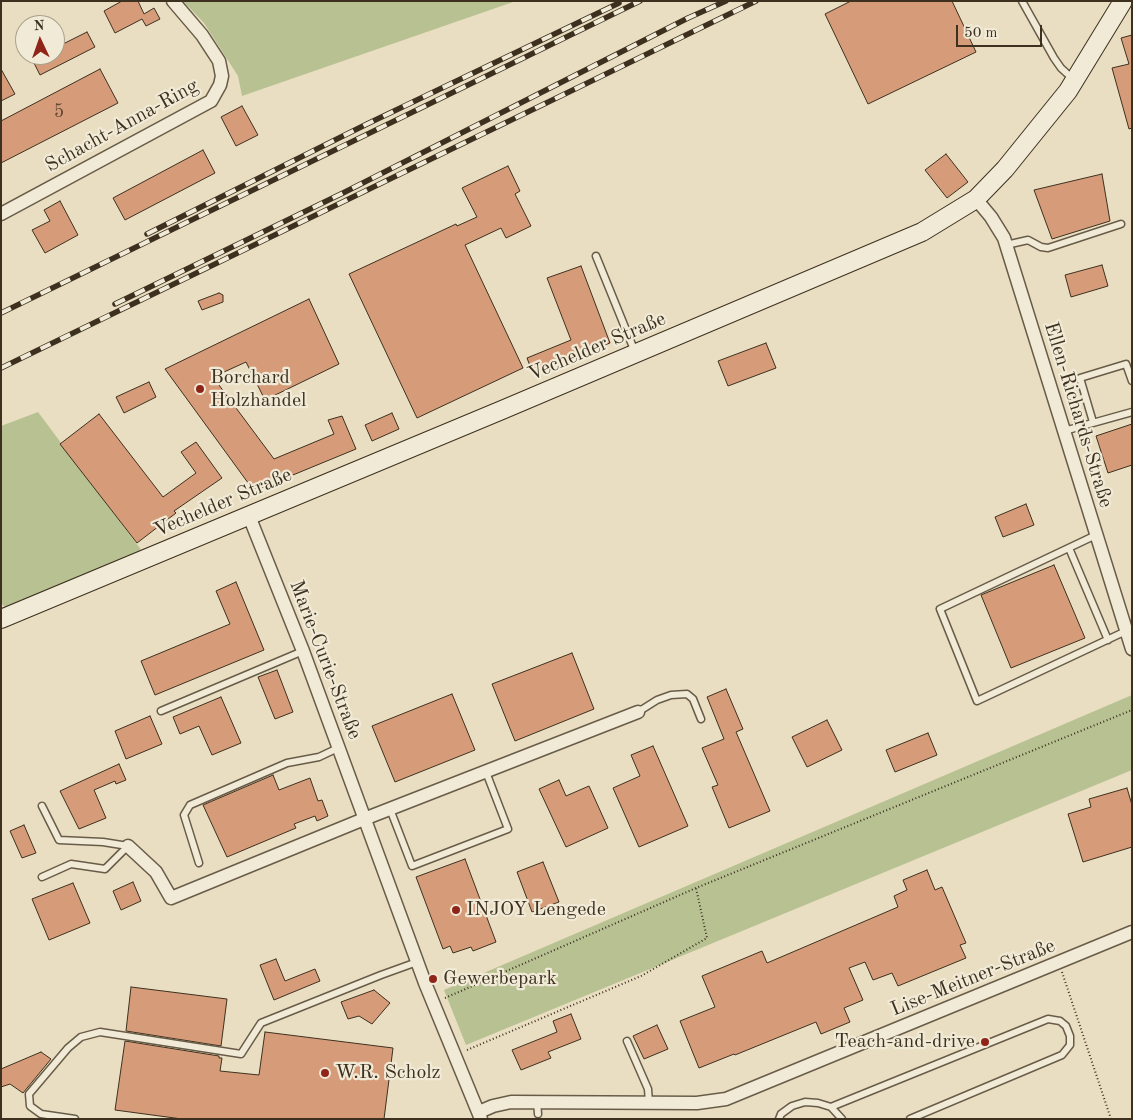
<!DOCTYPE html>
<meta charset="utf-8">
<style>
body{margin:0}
#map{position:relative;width:1133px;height:1120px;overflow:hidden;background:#e9dec1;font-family:"Old Standard TT",serif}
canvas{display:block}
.frame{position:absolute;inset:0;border:2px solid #3d301f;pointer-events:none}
.north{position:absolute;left:15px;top:15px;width:50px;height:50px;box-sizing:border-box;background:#f1ead7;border:1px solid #a9a08d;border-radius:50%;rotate:357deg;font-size:14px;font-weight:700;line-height:20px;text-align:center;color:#3d301f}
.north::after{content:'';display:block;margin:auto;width:18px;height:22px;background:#8f2418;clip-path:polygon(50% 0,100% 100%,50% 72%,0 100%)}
.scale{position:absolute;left:956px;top:25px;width:86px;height:22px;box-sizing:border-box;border:2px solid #3d301f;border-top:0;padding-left:6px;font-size:15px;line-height:18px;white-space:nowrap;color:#3d301f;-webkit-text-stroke:4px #f1ead7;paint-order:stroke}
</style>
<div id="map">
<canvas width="1133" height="1120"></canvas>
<div class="frame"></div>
<div class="north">N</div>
<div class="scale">50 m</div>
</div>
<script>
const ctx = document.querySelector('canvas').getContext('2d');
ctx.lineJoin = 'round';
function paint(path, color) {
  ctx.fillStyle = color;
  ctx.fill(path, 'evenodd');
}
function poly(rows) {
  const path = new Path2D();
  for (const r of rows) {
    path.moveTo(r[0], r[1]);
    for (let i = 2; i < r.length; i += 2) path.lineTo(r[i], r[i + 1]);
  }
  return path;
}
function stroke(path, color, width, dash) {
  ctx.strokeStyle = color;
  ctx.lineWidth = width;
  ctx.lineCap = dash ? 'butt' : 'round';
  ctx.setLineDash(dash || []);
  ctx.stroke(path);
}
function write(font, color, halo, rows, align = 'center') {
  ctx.font = font + ' "Old Standard TT",serif';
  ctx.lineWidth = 4.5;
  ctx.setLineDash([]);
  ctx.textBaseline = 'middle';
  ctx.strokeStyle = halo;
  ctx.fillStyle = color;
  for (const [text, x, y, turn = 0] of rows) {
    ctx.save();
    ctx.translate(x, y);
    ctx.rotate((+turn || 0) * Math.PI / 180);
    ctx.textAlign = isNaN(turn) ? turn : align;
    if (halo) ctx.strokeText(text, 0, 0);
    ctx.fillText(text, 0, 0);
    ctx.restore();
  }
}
const green = poly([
 [183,1,516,1,242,96,238,76,204,23],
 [38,412,142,551,12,614,1,603,1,426],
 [1132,695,1132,770,466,1045,444,990]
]);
const building = poly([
 [122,1,138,1,144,14,154,8,160,19,146,26,142,19,115,33,104,11,122,1],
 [851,1,952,1,976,52,868,104,825,14,851,1],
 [87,32,95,47,40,75,30,55,55,55,55,48,87,32],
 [1132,35,1132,128,1129,129,1112,68,1129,64,1121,38,1132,35],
 [1,69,15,94,1,101,1,69],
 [100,69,118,103,1,163,1,121,100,69],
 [242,106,258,135,236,146,221,117,242,106],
 [203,150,215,173,125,220,113,198,203,150],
 [946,154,968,182,947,198,925,170,946,154],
 [508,166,520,191,515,194,531,226,506,238,501,228,465,245,523,368,417,418,349,274,456,224,457,226,477,217,462,188,508,166],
 [1102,174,1110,221,1052,239,1034,190,1102,174],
 [60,201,78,235,45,253,32,230,50,221,44,210,60,201],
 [1102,265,1108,286,1071,297,1065,275,1102,265],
 [581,266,610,343,564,360,565,361,533,374,527,358,571,340,547,278,581,266],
 [219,293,223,295,223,302,202,310,198,301,219,293],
 [309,299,339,364,265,400,246,362,213,377,274,459,334,434,328,420,342,416,356,449,254,491,165,369,309,299],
 [766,343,776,368,728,386,718,361,766,343],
 [149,382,156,397,124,413,116,397,149,382],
 [392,413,399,429,372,441,365,425,392,413],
 [99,414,163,497,196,473,181,452,196,442,222,478,174,511,176,513,137,543,60,444,99,414],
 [1132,424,1132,465,1108,473,1096,436,1132,424],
 [1026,504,1034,525,1003,537,995,517,1026,504],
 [1054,565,1085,638,1011,668,981,595,1054,565],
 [236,582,264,650,155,695,141,661,230,624,216,591,236,582],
 [572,653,594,709,515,741,492,684,572,653],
 [277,670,293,712,275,719,258,677,277,670],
 [726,689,743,729,736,732,770,811,729,828,712,787,718,785,702,748,724,739,707,697,726,689],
 [452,694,475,750,395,782,372,726,452,694],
 [221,697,241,743,212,755,199,726,180,734,173,717,221,697],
 [150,716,162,744,126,759,115,731,150,716],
 [827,720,842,750,807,767,792,737,827,720],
 [928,733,937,755,895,772,886,750,928,733],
 [653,746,688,826,639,847,613,788,640,776,631,755,653,746],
 [119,764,126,780,116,784,115,781,94,790,106,818,79,829,60,791,119,764],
 [273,775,279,790,310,778,318,801,322,800,328,816,317,821,315,816,294,824,296,828,227,857,203,805,273,775],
 [559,780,566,796,589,786,608,828,566,847,539,789,559,780],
 [1127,788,1132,805,1132,847,1083,862,1068,814,1091,807,1089,799,1127,788],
 [24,825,36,853,22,858,10,831,24,825],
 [465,859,496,942,473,951,471,947,453,953,450,946,443,949,416,877,465,859],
 [543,862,559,902,532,912,517,872,543,862],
 [927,870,935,890,942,887,966,943,960,945,966,958,898,986,892,973,873,980,865,962,849,968,863,1000,844,1008,850,1022,821,1034,816,1022,735,1055,734,1054,699,1068,680,1021,715,1007,702,976,762,951,767,963,898,907,894,896,907,890,903,880,927,870],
 [133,882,141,901,121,910,113,891,133,882],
 [73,883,90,923,49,940,32,899,73,883],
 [276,959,285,981,315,969,320,981,274,1000,260,965,276,959],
 [131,987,227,999,221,1046,126,1031,131,987],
 [374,990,390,1003,372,1024,359,1016,348,1019,341,1002,374,990],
 [571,1014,581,1039,548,1052,551,1058,521,1070,512,1050,557,1032,553,1021,571,1014],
 [657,1025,668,1049,644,1059,633,1036,657,1025],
 [265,1032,393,1048,384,1119,182,1119,115,1110,125,1041,219,1056,219,1058,222,1058,220,1071,259,1075,265,1032],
 [41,1052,51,1059,23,1093,10,1084,1,1087,1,1069,41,1052]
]);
const path = poly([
 [1062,972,1111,1119],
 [445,998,696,888,1132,710],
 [467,1050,641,976,707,938,696,888]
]);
const lane = poly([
 [1022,1,1054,58,1061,68,1074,80],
 [1006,245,1028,240,1041,247,1048,248,1121,224],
 [596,256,635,352],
 [1093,422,1080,378,1126,364,1132,381],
 [1064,431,1132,412],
 [1096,535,940,609,977,701,1126,631],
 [1069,548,1108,640],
 [161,711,303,651],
 [638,712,657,700,671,695,687,694,693,699,701,719],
 [42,806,59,840,103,842,128,846],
 [390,809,412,866,508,829,486,772],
 [199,863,184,815,190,805,287,763,319,757,338,748],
 [42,877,71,864,105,869,128,846],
 [627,1041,648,1089,649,1103],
 [537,1101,538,1114],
 [831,1107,1048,1019,1060,1021,1066,1026,1070,1036,1070,1045,1062,1055,910,1119],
 [75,1119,41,1114,30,1106,29,1094,68,1048,81,1037,100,1032,241,1054,261,1023,381,975,417,962],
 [779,1119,781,1114,792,1106,805,1102,818,1103,831,1107,842,1119]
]);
const street = poly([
 [976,199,991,217,1004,238,1132,649],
 [1,214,211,101,220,85,222,76,219,61,202,35,173,1],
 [249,516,303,651,425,983,481,1119],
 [128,846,156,872,171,898,364,819,638,712],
 [479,1112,493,1106,511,1102,697,1103,726,1099,1132,932]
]);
const secondary = poly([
 [1,619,502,410,922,232,976,199,1005,169,1068,91,1123,1]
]);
const rail = poly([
 [147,234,367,124,619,3],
 [115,304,345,192,688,18,726,1],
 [1,313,640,1],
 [1,368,756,1]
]);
const markers = [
 [200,389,5,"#8f2418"],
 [456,910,5,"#8f2418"],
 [433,979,5,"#8f2418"],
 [985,1042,5,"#8f2418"],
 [325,1073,5,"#8f2418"]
];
const numberNames = [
 ["5",59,112]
];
const streetNames = [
 ["Schacht-Anna-Ring",122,126,-29],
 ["Vechelder Straße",597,347,-23],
 ["Ellen-Richards-Straße",1078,415,73],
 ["Vechelder Straße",223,503,-23],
 ["Marie-Curie-Straße",325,660,69],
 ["Lise-Meitner-Straße",973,978,-22]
];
const poiNames = [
 ["Borchard",210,378],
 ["Holzhandel",210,401],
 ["INJOY Lengede",466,910],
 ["Gewerbepark",443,979],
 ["Teach-and-drive",975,1042,"right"],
 ["W.R. Scholz",335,1073]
];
paint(green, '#b8c192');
paint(building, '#d69c79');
stroke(building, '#3d301f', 1);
stroke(lane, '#685c48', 9);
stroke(street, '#685c48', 15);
stroke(secondary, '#3d301f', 20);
stroke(path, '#3d301f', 2, [1, 2.5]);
stroke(lane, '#f1ead7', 6);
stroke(street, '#f1ead7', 12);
stroke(secondary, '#f1ead7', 18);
stroke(rail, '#3d301f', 5.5);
stroke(rail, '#f1ead7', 4, [11]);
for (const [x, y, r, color] of markers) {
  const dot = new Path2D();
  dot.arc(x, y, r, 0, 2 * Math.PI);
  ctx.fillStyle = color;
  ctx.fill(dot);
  stroke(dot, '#f1ead7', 2);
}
write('18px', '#634b36', null, numberNames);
write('20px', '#3d301f', '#f1ead7', streetNames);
write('20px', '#3d301f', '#f1ead7', poiNames, 'left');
</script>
